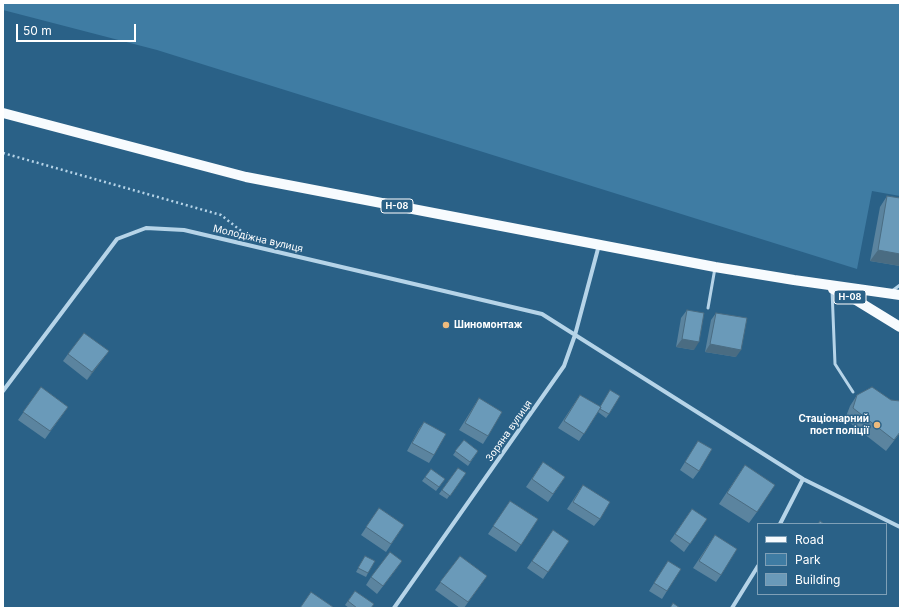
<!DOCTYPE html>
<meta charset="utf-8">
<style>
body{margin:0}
#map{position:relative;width:903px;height:611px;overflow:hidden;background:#2a6187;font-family:Inter,sans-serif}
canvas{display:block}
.frame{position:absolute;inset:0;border:4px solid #fff;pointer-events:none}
.legend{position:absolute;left:757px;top:523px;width:130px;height:72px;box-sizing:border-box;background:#2a6187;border:1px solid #7fa0b7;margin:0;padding:5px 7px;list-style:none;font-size:12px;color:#fff}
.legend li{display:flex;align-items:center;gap:8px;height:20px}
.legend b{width:20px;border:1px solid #7fa0b7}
.scale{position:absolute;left:16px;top:24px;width:120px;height:18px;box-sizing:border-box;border:2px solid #fff;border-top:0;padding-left:5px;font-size:12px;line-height:14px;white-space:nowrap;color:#fff;-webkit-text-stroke:3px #2a6187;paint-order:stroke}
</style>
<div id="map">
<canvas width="903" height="611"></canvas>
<div class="frame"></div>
<ul class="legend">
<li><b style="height:5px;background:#f7fbfe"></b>Road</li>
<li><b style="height:11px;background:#3f7ca3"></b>Park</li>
<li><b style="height:11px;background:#6a9ab9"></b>Building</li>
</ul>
<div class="scale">50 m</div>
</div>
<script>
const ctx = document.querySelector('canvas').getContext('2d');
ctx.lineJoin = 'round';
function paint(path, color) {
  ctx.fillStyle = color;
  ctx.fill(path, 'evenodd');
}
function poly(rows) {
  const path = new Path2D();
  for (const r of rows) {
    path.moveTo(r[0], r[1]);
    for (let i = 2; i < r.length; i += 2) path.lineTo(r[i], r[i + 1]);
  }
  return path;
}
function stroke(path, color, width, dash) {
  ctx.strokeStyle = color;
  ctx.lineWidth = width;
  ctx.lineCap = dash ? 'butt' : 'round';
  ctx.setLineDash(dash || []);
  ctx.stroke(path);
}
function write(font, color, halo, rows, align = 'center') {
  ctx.font = font + ' Inter,sans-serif';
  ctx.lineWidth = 3;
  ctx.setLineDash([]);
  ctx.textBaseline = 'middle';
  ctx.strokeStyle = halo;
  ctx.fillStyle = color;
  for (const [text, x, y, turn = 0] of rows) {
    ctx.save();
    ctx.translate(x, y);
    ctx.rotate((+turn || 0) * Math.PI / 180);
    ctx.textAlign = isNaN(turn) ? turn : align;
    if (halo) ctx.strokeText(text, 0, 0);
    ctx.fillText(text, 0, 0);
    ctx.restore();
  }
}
const green = poly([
 [3,3,900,3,900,196,872,191,857,269,157,50,3,10]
]);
const path = poly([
 [3,153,221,215,245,234]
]);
const lane = poly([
 [832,290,835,364,853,392],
 [892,291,900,285],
 [708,308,715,268]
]);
const street = poly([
 [3,391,117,239,146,228,184,230,542,314,803,479,900,527],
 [780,524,803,479],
 [394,608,564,366,575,335,599,245],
 [732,608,758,566]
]);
const primary = poly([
 [3,113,246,177,715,267,794,280,900,295],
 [833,289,856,300,900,327]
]);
const wall = poly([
 [887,196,900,198,900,266,870,261,880,207],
 [687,310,694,350,676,347,681,318],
 [716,313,736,357,705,352,711,320],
 [109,351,87,380,63,361,68,354],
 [41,387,68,407,45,439,18,420],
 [580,395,599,407,609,414,606,418,598,412,579,441,558,428],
 [857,395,900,401,900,433,886,451,845,419,850,406],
 [479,398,488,436,483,444,459,430],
 [424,422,434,455,429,463,407,451,419,429],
 [464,440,478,451,468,466,453,455],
 [698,441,699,471,693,479,680,470],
 [543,462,565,477,548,502,526,487],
 [745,465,757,512,749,523,719,504],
 [458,468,466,473,447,499,439,494],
 [431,469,445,479,436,491,422,481],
 [583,485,600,519,594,526,567,509],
 [510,501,538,519,516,552,488,534],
 [379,508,404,525,386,552,361,535],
 [692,509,707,519,684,552,670,541],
 [553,530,569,541,543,579,527,568],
 [715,535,721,575,716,582,693,568],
 [365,556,368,573,366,577,356,572],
 [460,556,487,576,464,608,460,608,435,590],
 [668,561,667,591,662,599,649,591],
 [397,568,377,594,366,585,371,577],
 [355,591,371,608,349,608,345,605]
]);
const shadedWall = poly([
 [878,250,900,254,900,266,870,261],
 [682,339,699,342,694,350,676,347],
 [710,344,741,350,736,357,705,352],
 [109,351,103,359,87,380,92,372]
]);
const building = poly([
 [887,196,900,198,900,254,878,250,887,196],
 [687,310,704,313,699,342,682,339,687,310],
 [716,313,747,318,741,350,710,344,716,313],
 [84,333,109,351,92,372,68,354,84,333],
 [41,387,68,407,50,431,23,412,41,387],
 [872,387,891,400,900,401,900,432,894,440,853,408,857,395,872,387],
 [610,390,620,396,609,414,600,409,601,407,600,407,610,390],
 [580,395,601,407,584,434,564,421,580,395],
 [479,398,502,412,488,436,465,423,479,398],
 [424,422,446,434,434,455,412,443,424,422],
 [464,440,478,451,470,462,455,451,464,440],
 [698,441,712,449,699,471,685,462,698,441],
 [543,462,565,477,553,494,532,479,543,462],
 [745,465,775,485,757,512,727,493,745,465],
 [458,468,466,473,450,496,442,490,458,468],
 [431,469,445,479,439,487,425,477,431,469],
 [583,485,610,502,600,519,573,502,583,485],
 [510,501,538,519,521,545,493,526,510,501],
 [379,508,404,525,391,544,366,527,379,508],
 [692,509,707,519,690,544,675,534,692,509],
 [820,521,824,524,818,524,820,521],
 [553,530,569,541,548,572,532,561,553,530],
 [715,535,737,549,721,575,699,561,715,535],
 [390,552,402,561,383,586,371,577,390,552],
 [365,556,375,561,368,573,358,568,365,556],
 [460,556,487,576,468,602,440,582,460,556],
 [668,561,681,569,667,591,654,583,668,561],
 [355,591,374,604,371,608,357,608,348,601,355,591],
 [311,592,333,607,333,608,300,608,311,592],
 [673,603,680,608,670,608,673,603]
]);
const markers = [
 [446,325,4,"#eebb7d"],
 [877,425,4,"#eebb7d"]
];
const shields = [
 [397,206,32],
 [850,297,32]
];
const shieldNames = [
 ["Н-08",397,206],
 ["Н-08",850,297]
];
const streetNames = [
 ["Молодіжна вулиця",258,239,13],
 ["Зоряна вулиця",509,431,-55]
];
const poiNames = [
 ["Шиномонтаж",454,325],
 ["Стаціонарний",869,419,"right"],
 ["пост поліції",869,431,"right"]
];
paint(green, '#3f7ca3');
stroke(path, '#b6d4e8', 2.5, [2, 3]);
stroke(lane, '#b6d4e8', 3);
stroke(street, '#b6d4e8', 4);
stroke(primary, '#f7fbfe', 10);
paint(wall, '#5b849f');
paint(shadedWall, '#4a6c82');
paint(building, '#6a9ab9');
stroke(building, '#4a6c82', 1);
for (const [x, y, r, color] of markers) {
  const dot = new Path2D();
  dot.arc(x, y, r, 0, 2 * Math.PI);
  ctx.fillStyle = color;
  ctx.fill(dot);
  stroke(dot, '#2a6187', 1.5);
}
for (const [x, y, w] of shields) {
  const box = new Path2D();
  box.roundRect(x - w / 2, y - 7, w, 14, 3);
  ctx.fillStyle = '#2a6187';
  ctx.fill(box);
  stroke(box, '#fff', 1);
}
write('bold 9px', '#fff', null, shieldNames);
write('10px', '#fff', '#2a6187', streetNames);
write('bold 10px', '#fff', '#2a6187', poiNames, 'left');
</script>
